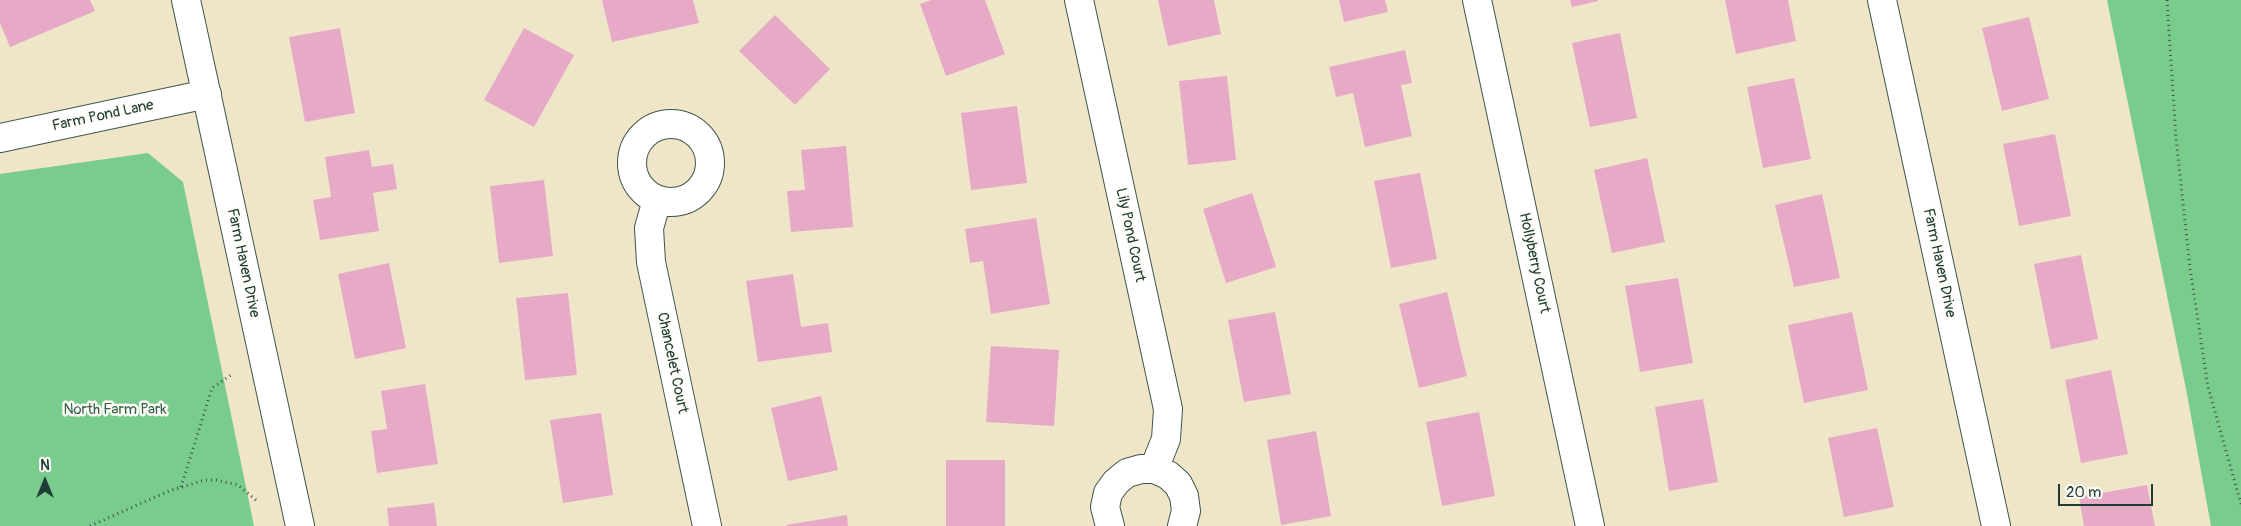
<!DOCTYPE html>
<style>
body{margin:0}
#map{position:relative;width:2241px;height:526px;overflow:hidden;background:#efe6c9;font-family:Pangolin,sans-serif}
canvas{display:block}
.north{position:absolute;left:20px;top:456px;width:50px;height:50px;-webkit-text-stroke:4px #fdfcf7;paint-order:stroke;rotate:0deg;font-size:14px;font-weight:700;line-height:20px;text-align:center;color:#1f3d34}
.north::after{content:'';display:block;margin:auto;width:18px;height:22px;background:#1f3d34;clip-path:polygon(50% 0,100% 100%,50% 72%,0 100%)}
.scale{position:absolute;left:2058px;top:484px;width:95px;height:22px;box-sizing:border-box;border:2px solid #1f3d34;border-top:0;padding-left:6px;font-size:15px;line-height:18px;white-space:nowrap;color:#1f3d34;-webkit-text-stroke:4px #fdfcf7;paint-order:stroke}
</style>
<div id="map">
<canvas width="2241" height="526"></canvas>
<div class="north">N</div>
<div class="scale">20 m</div>
</div>
<script>
const ctx = document.querySelector('canvas').getContext('2d');
ctx.lineJoin = 'round';
function paint(path, color) {
  ctx.fillStyle = color;
  ctx.fill(path, 'evenodd');
}
function poly(rows) {
  const path = new Path2D();
  for (const r of rows) {
    if (r.length === 3) {
      path.moveTo(r[0] + r[2], r[1]);
      path.arc(r[0], r[1], r[2], 0, 2 * Math.PI);
      continue;
    }
    path.moveTo(r[0], r[1]);
    for (let i = 2; i < r.length; i += 2) path.lineTo(r[i], r[i + 1]);
  }
  return path;
}
function stroke(path, color, width, dash) {
  ctx.strokeStyle = color;
  ctx.lineWidth = width;
  ctx.lineCap = dash ? 'butt' : 'round';
  ctx.setLineDash(dash || []);
  ctx.stroke(path);
}
function write(font, color, halo, rows, align = 'center') {
  ctx.font = font + ' Pangolin,sans-serif';
  ctx.lineWidth = 5;
  ctx.setLineDash([]);
  ctx.textBaseline = 'middle';
  ctx.strokeStyle = halo;
  ctx.fillStyle = color;
  for (const [text, x, y, turn = 0] of rows) {
    ctx.save();
    ctx.translate(x, y);
    ctx.rotate((+turn || 0) * Math.PI / 180);
    ctx.textAlign = isNaN(turn) ? turn : align;
    if (halo) ctx.strokeText(text, 0, 0);
    ctx.fillText(text, 0, 0);
    ctx.restore();
  }
}
const green = poly([
 [2107,0,2241,0,2241,526,2211,526,2187,394],
 [148,153,183,182,254,526,0,526,0,174]
]);
const building = poly([
 [0,0,90,0,95,11,10,47,0,23],
 [602,0,693,0,699,23,612,42],
 [931,0,985,0,1005,54,946,76,920,4],
 [1158,0,1214,0,1221,34,1168,46],
 [1339,0,1385,0,1388,12,1344,22],
 [1570,0,1598,0,1598,1,1572,7],
 [1725,0,1788,0,1796,41,1736,54],
 [775,15,830,69,795,105,739,51],
 [2029,17,2049,99,2002,111,1982,28],
 [340,28,355,113,305,122,289,37],
 [524,28,574,55,534,127,484,100],
 [1620,33,1637,118,1590,127,1572,43],
 [1405,50,1412,83,1401,85,1412,136,1365,147,1353,93,1336,97,1329,67],
 [1227,76,1236,160,1188,165,1179,81],
 [1794,78,1811,159,1763,168,1747,87],
 [1017,106,1027,183,971,190,961,113],
 [2055,134,2071,216,2019,226,2003,144],
 [846,146,853,227,791,232,787,191,805,190,801,150],
 [369,150,372,167,393,164,397,189,373,193,379,231,320,240,313,200,331,197,325,157],
 [1647,158,1665,242,1612,253,1594,170],
 [1420,173,1437,259,1391,268,1374,181],
 [544,180,553,256,499,263,490,186],
 [1252,193,1276,267,1226,283,1203,209],
 [1822,194,1840,278,1794,287,1775,205],
 [1036,218,1050,304,991,314,983,261,970,263,965,229],
 [2081,255,2098,339,2051,349,2034,264],
 [389,263,406,348,355,359,338,274],
 [793,274,801,327,828,323,832,352,758,362,746,281],
 [1678,278,1693,363,1640,372,1625,286],
 [1447,292,1467,376,1419,388,1399,304],
 [568,293,577,375,525,380,516,298],
 [1275,312,1291,394,1244,402,1228,320],
 [1852,312,1868,390,1804,403,1788,325],
 [991,346,1059,350,1054,426,986,422],
 [2111,370,2128,454,2081,463,2065,380],
 [425,384,438,464,377,473,371,431,387,429,381,391],
 [821,396,838,470,788,481,771,408],
 [1703,399,1718,482,1669,491,1655,407],
 [1479,412,1495,496,1442,506,1426,422],
 [601,413,613,495,563,503,550,420],
 [1877,428,1894,507,1844,517,1828,438],
 [1316,431,1331,516,1281,525,1267,440],
 [946,460,1005,460,1005,526,946,526],
 [2147,485,2155,526,2084,526,2079,497],
 [434,503,437,526,389,526,387,508],
 [847,515,848,526,787,526,786,525]
]);
const path = poly([
 [2167,0,2176,138,2190,268,2208,387,2241,504],
 [181,487,212,388,231,375],
 [90,526,169,491,205,480,216,480,238,485,257,501]
]);
const minor = poly([
 [186,0,300,526],
 [1079,0,1168,409,1166,439,1154,469],
 [1477,0,1590,526],
 [1882,0,1996,526],
 [671,163,39],
 [0,138,207,94],
 [657,200,649,228,651,262,707,526],
 [1110,526,1105,507,1108,493,1116,482,1127,473,1141,469,1154,469,1168,475,1178,484,1184,496,1186,511,1182,526]
]);
const streetNames = [
 ["Farm Pond Lane",103,116,-12],
 ["Lily Pond Court",1130,235,78],
 ["Farm Haven Drive",243,263,78],
 ["Hollyberry Court",1534,263,78],
 ["Farm Haven Drive",1939,263,78],
 ["Chancelet Court",672,363,78]
];
const parkNames = [
 ["North Farm Park",115,410]
];
paint(green, '#79cc8e');
paint(building, '#e6aac7');
stroke(minor, '#3e564a', 30);
stroke(path, '#3e564a', 3, [1, 4]);
stroke(minor, '#fff', 28);
write('15px', '#1f3d34', '#fdfcf7', streetNames);
write('15px', '#36614a', '#fdfcf7', parkNames);
</script>
